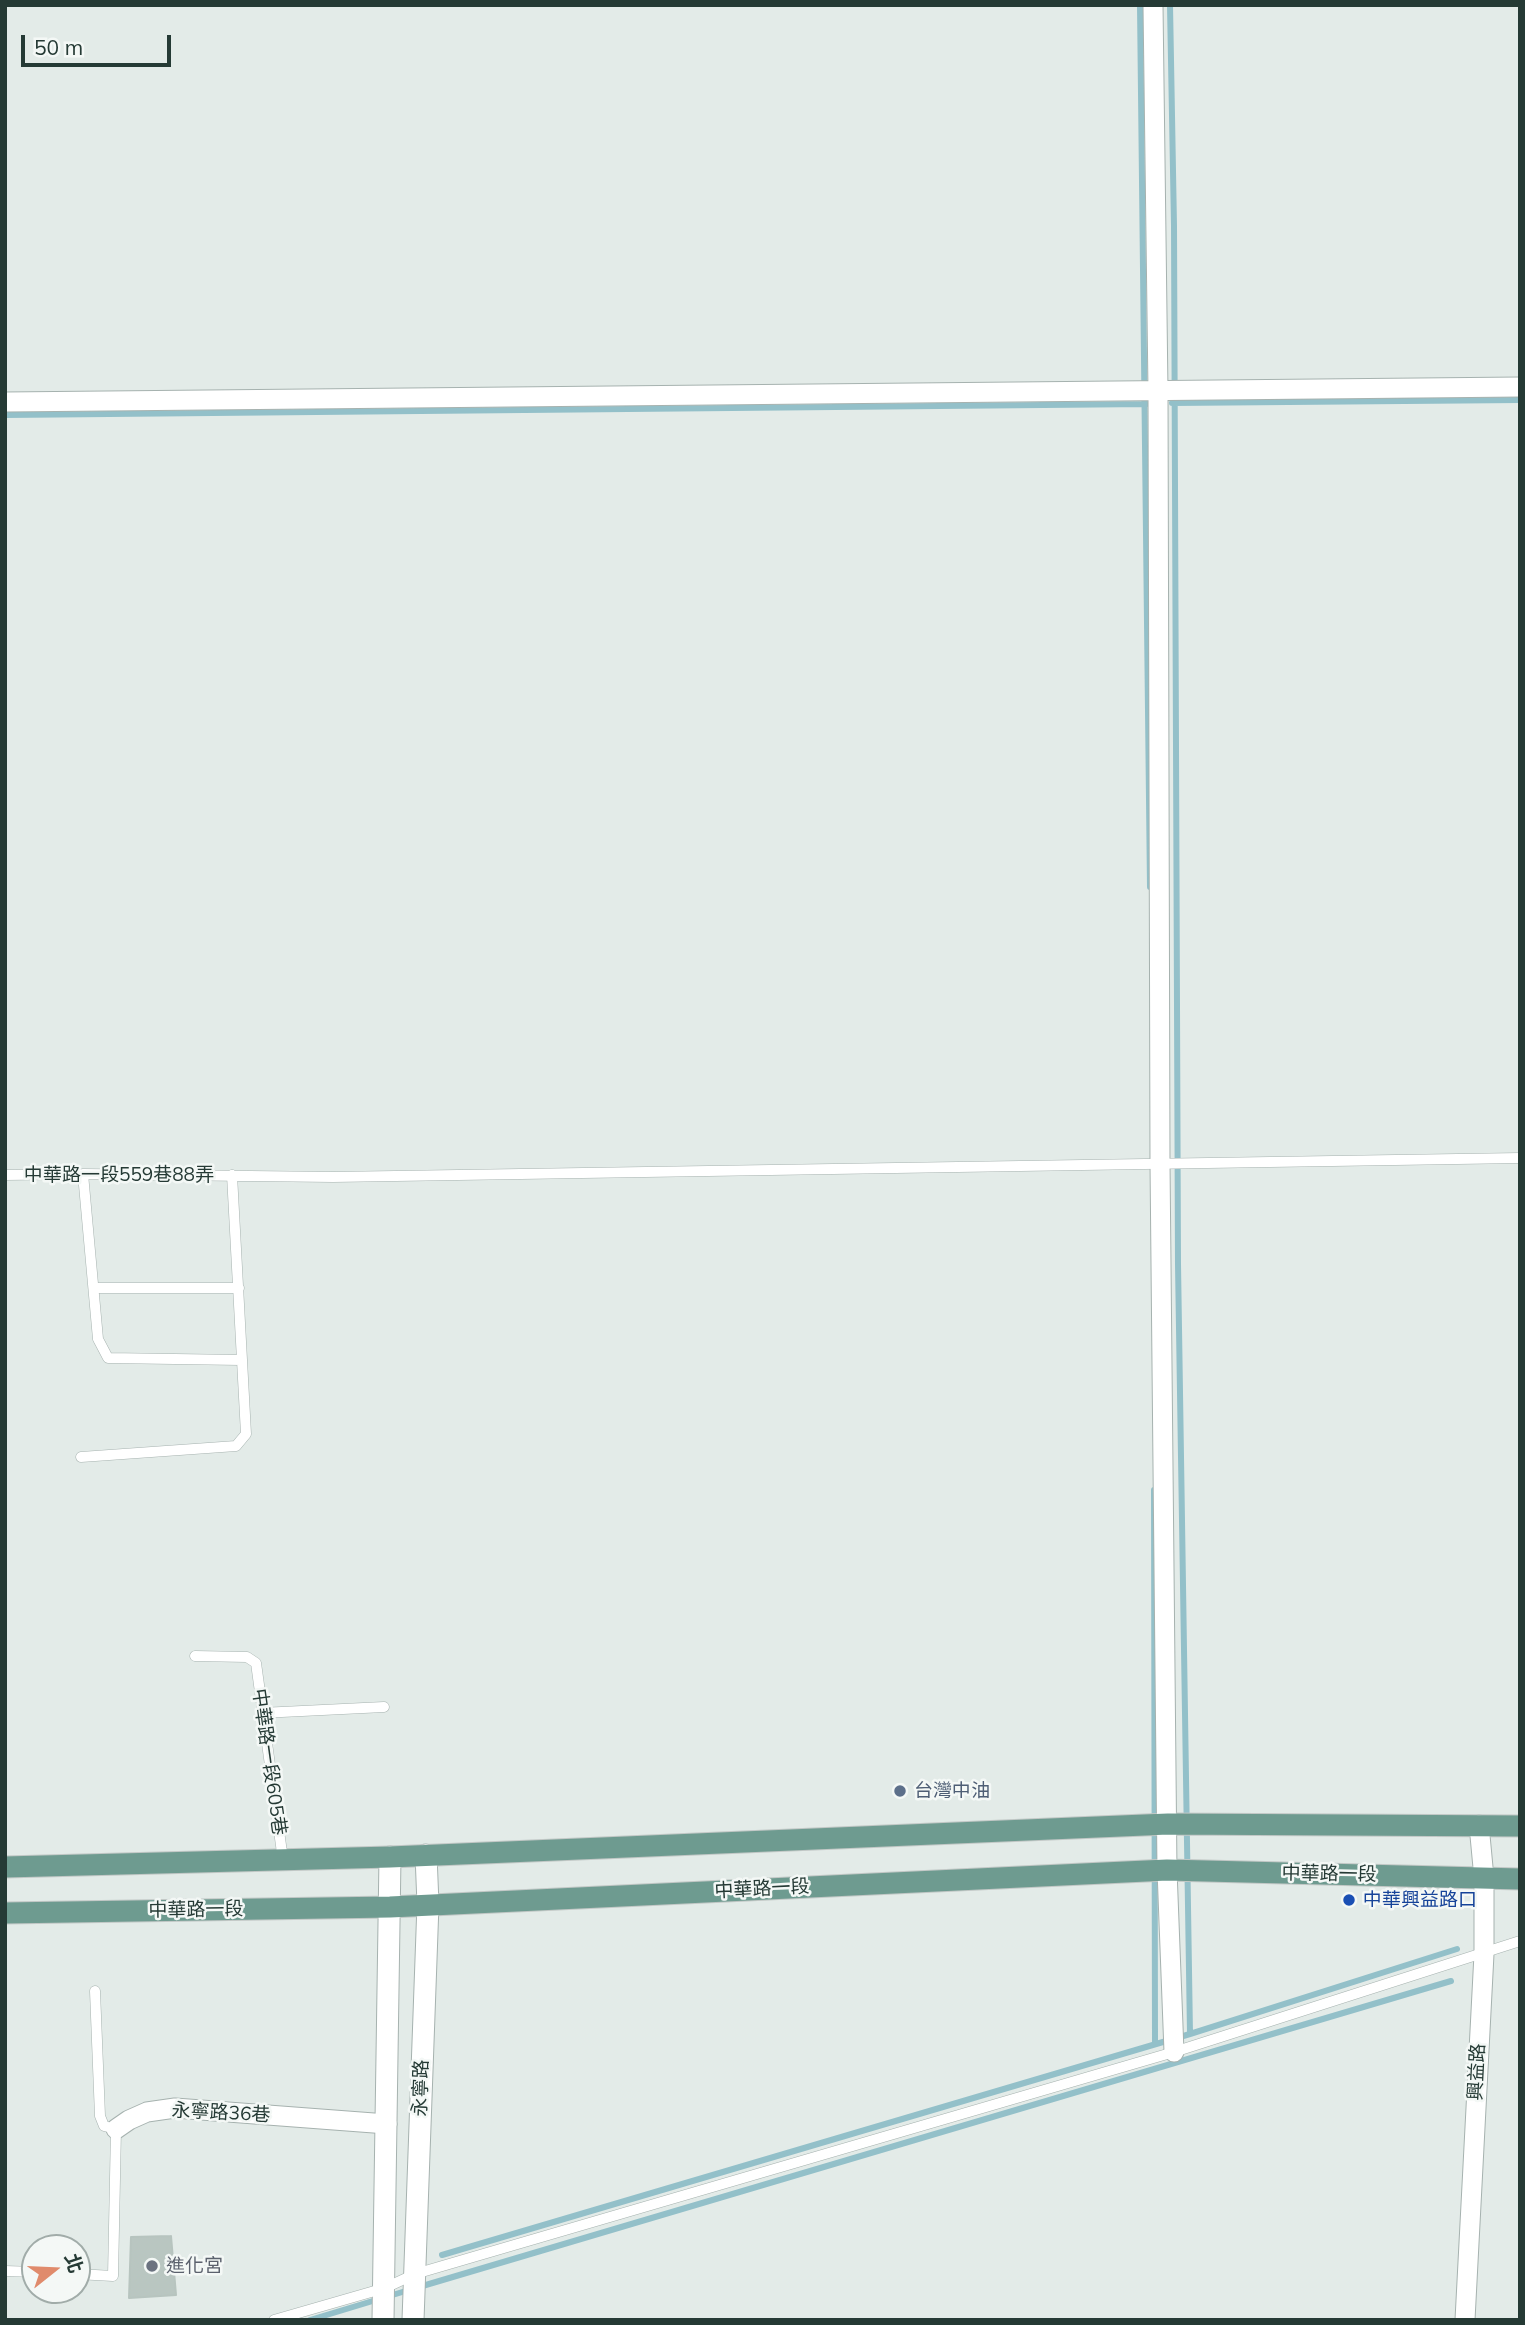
<!DOCTYPE html>
<meta charset="utf-8">
<style>
body{margin:0}
#map{position:relative;width:1525px;height:2325px;overflow:hidden;background:#e3ebe8;font-family:Mulish,"Noto Sans TC",sans-serif}
canvas{display:block}
.frame{position:absolute;inset:0;border:7px solid #253a35;pointer-events:none}
.north{position:absolute;left:21px;top:2234px;width:70px;height:70px;box-sizing:border-box;background:#f4f8f6;border:2px solid #a1aca9;border-radius:50%;rotate:72deg;font-size:19px;font-weight:700;line-height:28px;text-align:center;color:#253a35}
.north::after{content:'';display:block;margin:auto;width:24px;height:32px;background:#e08b6c;clip-path:polygon(50% 0,100% 100%,50% 72%,0 100%)}
.scale{position:absolute;left:21px;top:35px;width:150px;height:32px;box-sizing:border-box;border:4px solid #253a35;border-top:0;padding-left:9px;font-size:21px;line-height:24px;white-space:nowrap;color:#253a35;-webkit-text-stroke:5px #f4f8f6;paint-order:stroke}
</style>
<div id="map">
<canvas width="1525" height="2325"></canvas>
<div class="frame"></div>
<div class="north">北</div>
<div class="scale">50 m</div>
</div>
<script>
const ctx = document.querySelector('canvas').getContext('2d');
ctx.lineJoin = 'round';
function poly(rows) {
  const path = new Path2D();
  for (const r of rows) {
    path.moveTo(r[0], r[1]);
    for (let i = 2; i < r.length; i += 2) path.lineTo(r[i], r[i + 1]);
  }
  return path;
}
function stroke(path, color, width, dash) {
  ctx.strokeStyle = color;
  ctx.lineWidth = width;
  ctx.lineCap = dash ? 'butt' : 'round';
  ctx.setLineDash(dash || []);
  ctx.stroke(path);
}
function paint(path, color) {
  ctx.fillStyle = color;
  ctx.fill(path, 'evenodd');
}
function write(font, color, halo, rows, align = 'center') {
  ctx.font = font + ' Mulish,"Noto Sans TC",sans-serif';
  ctx.lineWidth = 5;
  ctx.setLineDash([]);
  ctx.textBaseline = 'middle';
  ctx.strokeStyle = halo;
  ctx.fillStyle = color;
  for (const [text, x, y, turn = 0] of rows) {
    ctx.save();
    ctx.translate(x, y);
    ctx.rotate((+turn || 0) * Math.PI / 180);
    ctx.textAlign = isNaN(turn) ? turn : align;
    if (halo) ctx.strokeText(text, 0, 0);
    ctx.fillText(text, 0, 0);
    ctx.restore();
  }
}
const stream = poly([
 [1140,5,1150,887],
 [1170,5,1174,226,1178,1264,1190,2034],
 [1172,403,1520,400],
 [5,415,1147,404],
 [1154,1490,1155,2044],
 [442,2255,1190,2034,1457,1949],
 [419,2287,1451,1981],
 [310,2320,409,2290]
]);
const building = poly([
 [171,2236,176,2295,129,2298,131,2237,171,2236]
]);
const service = poly([
 [83,1174,98,1339,108,1358,241,1360],
 [5,1175,83,1174,333,1177,1520,1158],
 [94,1288,239,1288],
 [81,1457,236,1446,246,1434,232,1175],
 [195,1656,247,1657,256,1663,283,1860],
 [261,1713,384,1707],
 [5,2271,35,2272],
 [77,2274,113,2276,116,2129,104,2126,100,2116,95,1991],
 [274,2320,385,2288,415,2274,1174,2052,1520,1941]
]);
const minor = poly([
 [1153,5,1158,391,1160,1163,1167,1870,1174,2052],
 [5,402,1520,387],
 [116,2129,129,2120,147,2112,175,2108,387,2124],
 [1465,2320,1484,1954,1484,1878,1479,1825]
]);
const tertiary = poly([
 [383,2320,390,1857],
 [413,2320,428,1904,426,1855]
]);
const primary = poly([
 [5,1867,390,1857,1168,1824,1520,1826],
 [5,1913,390,1907,1167,1870,1520,1879]
]);
const markers = [
 [900,1791,7,"#5c6f8a"],
 [1349,1900,7,"#1a4fb4"],
 [152,2266,7,"#6b7280"]
];
const streetNames = [
 ["中華路一段559巷88弄",119,1175],
 ["中華路一段605巷",269,1762,82],
 ["中華路一段",1329,1874,1],
 ["中華路一段",762,1889,-3],
 ["中華路一段",196,1910,-1],
 ["興益路",1477,2072,-87],
 ["永寧路",421,2088,-88],
 ["永寧路36巷",221,2113,3]
];
const serviceNames = [
 ["台灣中油",914,1791]
];
const transitNames = [
 ["中華興益路口",1363,1900]
];
const worshipNames = [
 ["進化宮",166,2266]
];
stroke(stream, '#93c0c9', 6);
paint(building, '#b9c6c1');
stroke(building, '#b7c4bf', 2);
stroke(service, '#a6b2af', 11);
stroke(minor, '#a6b2af', 21);
stroke(tertiary, '#a6b2af', 23);
stroke(primary, '#c2c8c6', 23);
stroke(service, '#fff', 10);
stroke(minor, '#fff', 19);
stroke(tertiary, '#fff', 21);
stroke(primary, '#6e9b90', 21);
for (const [x, y, r, color] of markers) {
  const dot = new Path2D();
  dot.arc(x, y, r, 0, 2 * Math.PI);
  ctx.fillStyle = color;
  ctx.fill(dot);
  stroke(dot, '#f4f8f6', 2.5);
}
write('19px', '#253a35', '#f4f8f6', streetNames);
write('19px', '#4e5e75', '#f4f8f6', serviceNames, 'left');
write('19px', '#164399', '#f4f8f6', transitNames, 'left');
write('19px', '#5b616d', '#f4f8f6', worshipNames, 'left');
</script>
